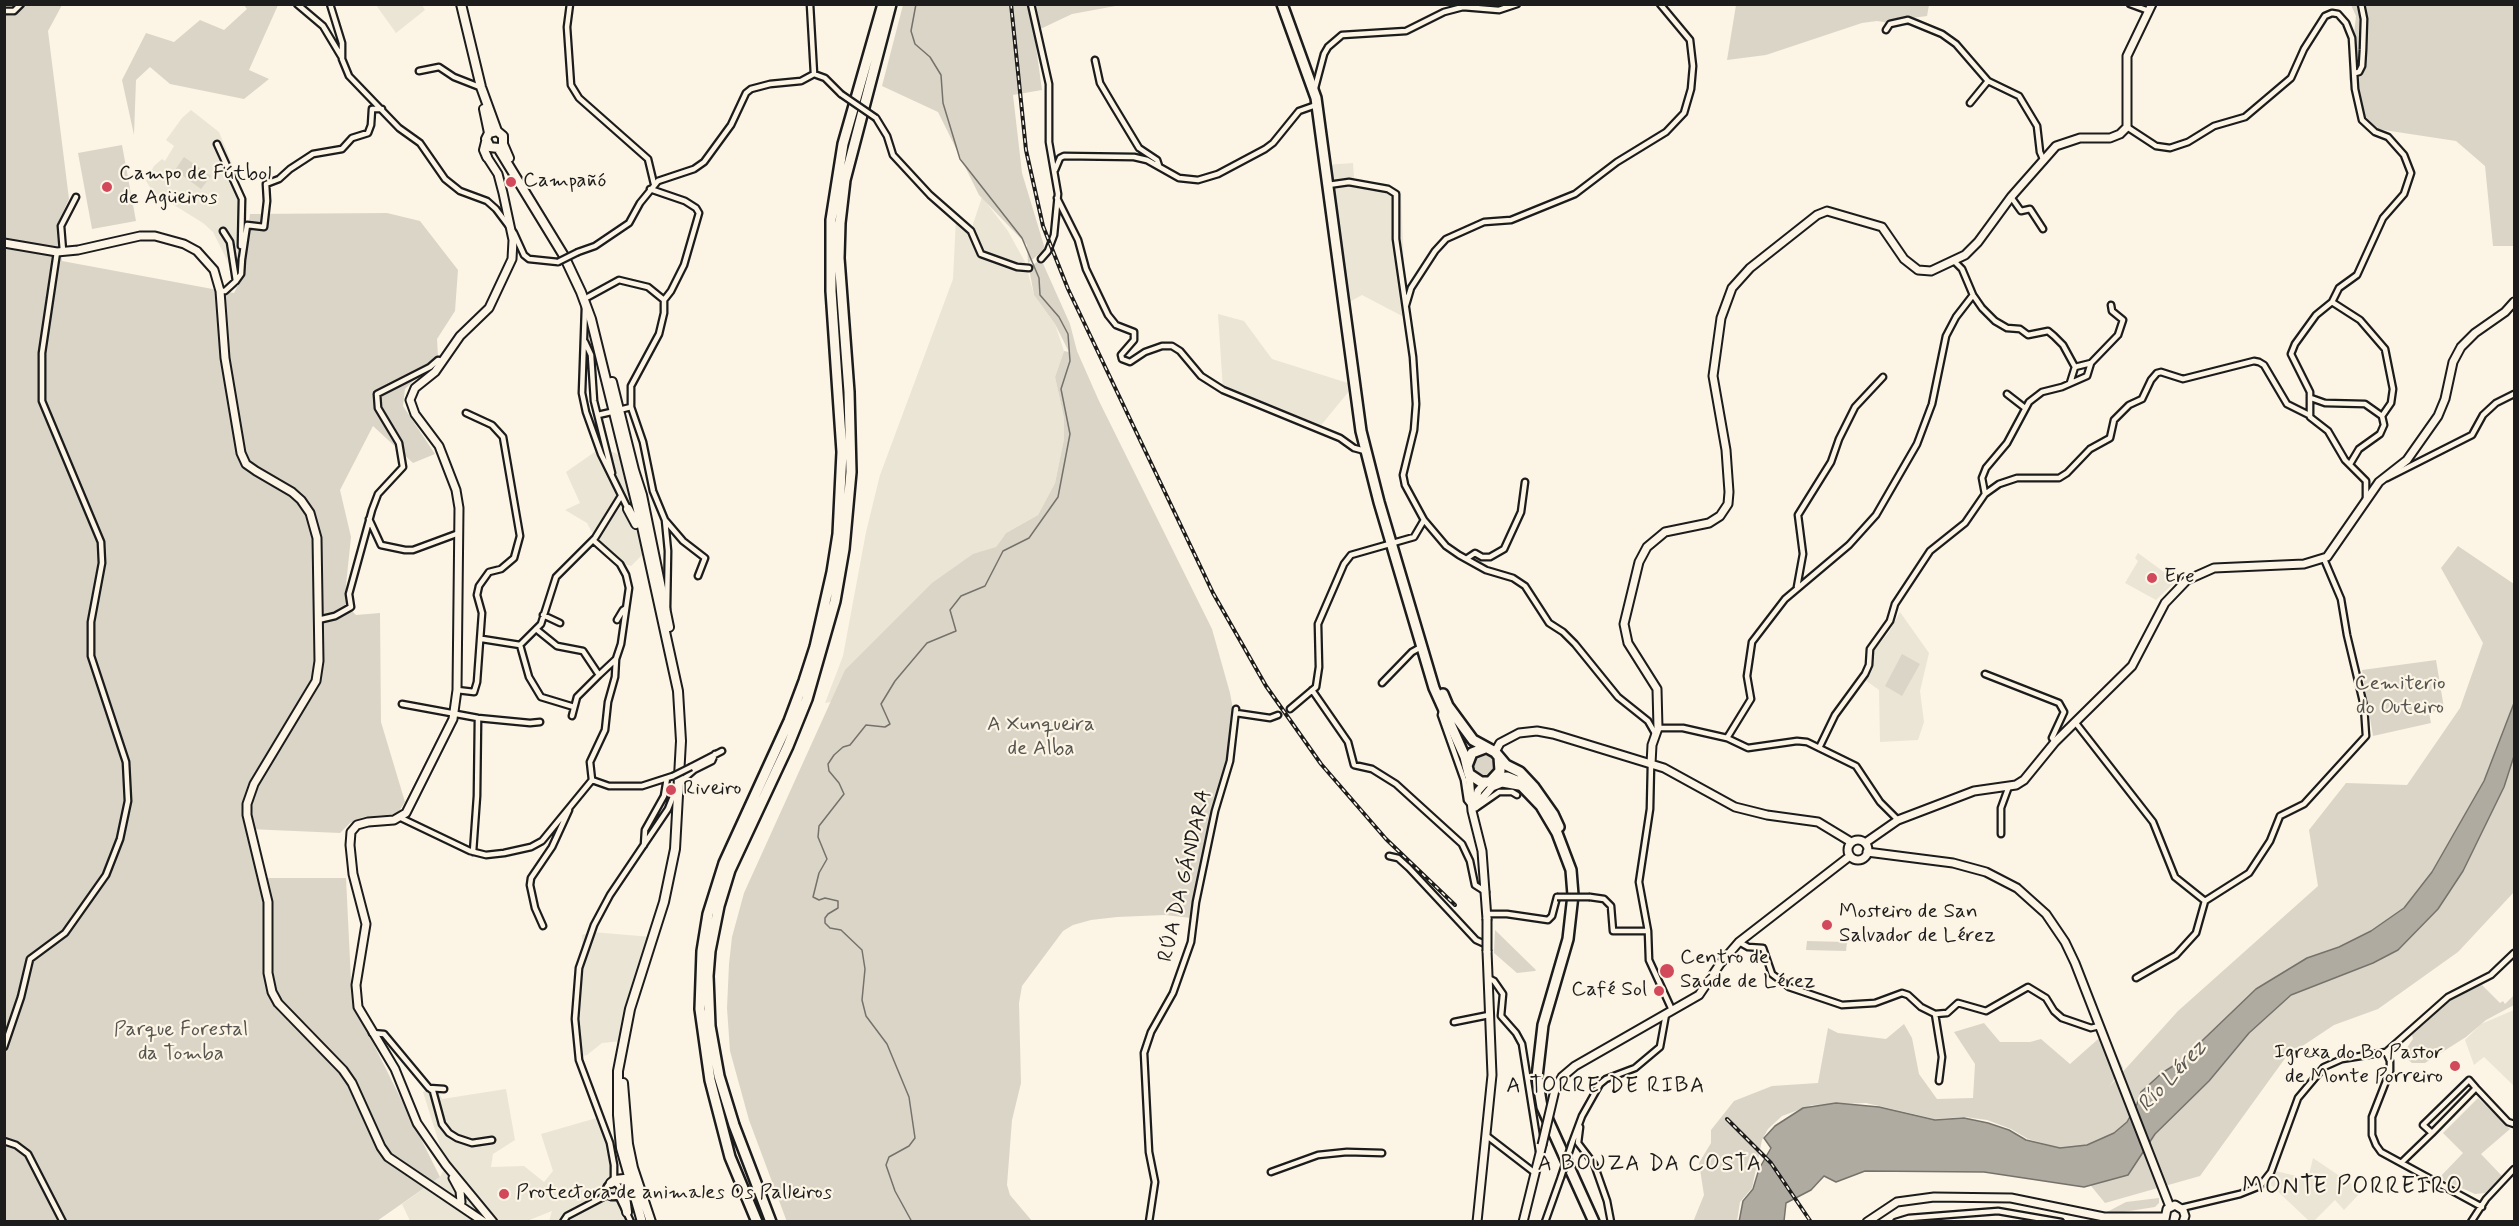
<!DOCTYPE html>
<meta charset="utf-8">
<style>
body{margin:0}
#map{position:relative;width:2519px;height:1226px;overflow:hidden;background:#fcf5e5;font-family:Mynerve,sans-serif}
canvas{display:block}
.frame{position:absolute;inset:0;border:6px solid #1c1c1c;pointer-events:none}
</style>
<div id="map">
<canvas width="2519" height="1226"></canvas>
<div class="frame"></div>
</div>
<script>
const ctx = document.querySelector('canvas').getContext('2d');
ctx.lineJoin = 'round';
function paint(path, color) {
  ctx.fillStyle = color;
  ctx.fill(path, 'evenodd');
}
function poly(rows) {
  const path = new Path2D();
  for (const r of rows) {
    if (r.length === 3) {
      path.moveTo(r[0] + r[2], r[1]);
      path.arc(r[0], r[1], r[2], 0, 2 * Math.PI);
      continue;
    }
    path.moveTo(r[0], r[1]);
    for (let i = 2; i < r.length; i += 2) path.lineTo(r[i], r[i + 1]);
  }
  return path;
}
function stroke(path, color, width, dash) {
  ctx.strokeStyle = color;
  ctx.lineWidth = width;
  ctx.lineCap = dash ? 'butt' : 'round';
  ctx.setLineDash(dash || []);
  ctx.stroke(path);
}
function write(font, color, halo, rows, align = 'center') {
  ctx.font = font + ' Mynerve,sans-serif';
  ctx.lineWidth = 4.5;
  ctx.setLineDash([]);
  ctx.textBaseline = 'middle';
  ctx.strokeStyle = halo;
  ctx.fillStyle = color;
  for (const [text, x, y, turn = 0] of rows) {
    ctx.save();
    ctx.translate(x, y);
    ctx.rotate((+turn || 0) * Math.PI / 180);
    ctx.textAlign = isNaN(turn) ? turn : align;
    if (halo) ctx.strokeText(text, 0, 0);
    ctx.fillText(text, 0, 0);
    ctx.restore();
  }
}
const built = poly([
 [376,5,422,5,425,10,396,33],
 [191,110,219,132,247,200,241,226,240,267,238,275,231,279,231,268,213,232,203,223,153,192,146,181,154,166,162,159,165,161,174,146,166,140,182,118],
 [1353,163,1354,179,1401,191,1406,318,1362,295,1344,305,1325,165],
 [982,197,1008,231,1025,262,1034,295,1055,324,1064,351,1055,377,1064,418,1064,439,1055,483,1038,515,1006,533,979,571,841,700,825,703,843,656,866,532,880,475,953,279,956,218,971,230],
 [1218,314,1244,321,1272,359,1354,385,1318,429,1223,390],
 [599,449,616,453,627,465,645,552,631,566,618,562,595,538,587,523,565,510,580,503,566,472],
 [2138,553,2168,575,2176,575,2177,580,2156,600,2125,583,2138,561,2135,558],
 [1900,612,1929,653,1920,691,1924,722,1918,740,1880,742,1879,690,1865,680,1873,666,1873,652,1889,632],
 [592,932,652,937,622,1041,602,1043,587,1055,579,1057,576,1022,577,988,583,955,582,935],
 [2514,1010,2514,1086,2484,1057,2474,1065,2465,1040,2481,1024],
 [436,1086,442,1099,506,1089,515,1140,493,1154,491,1167,524,1166,544,1182,553,1171,541,1134,600,1117,610,1143,620,1141,614,1180,631,1221,549,1221,552,1211,527,1221,410,1221,402,1204,440,1177,446,1165,423,1092],
 [2313,1158,2362,1191,2344,1210,2335,1200,2314,1221,2309,1221,2270,1184,2276,1171,2308,1179]
]);
const green = poly([
 [26,5,62,5,48,31,69,199,59,221,62,261,234,293,243,275,250,214,387,213,420,221,458,270,455,311,437,339,438,357,405,389,403,406,435,454,413,463,373,426,340,490,351,537,346,585,347,606,356,615,380,613,381,722,405,802,397,814,363,817,350,823,340,833,249,829,259,878,346,878,352,1001,440,1177,377,1221,5,1221,4,15,13,16],
 [244,5,278,5,249,70,269,79,244,99,170,84,150,67,136,80,134,135,122,80,146,33,174,42,200,20,224,30,247,9],
 [903,5,1121,5,1072,14,1034,32,1042,90,1013,95,1022,173,1045,249,1028,263,1027,245,979,195,938,112,882,86],
 [1736,5,1929,5,1927,16,1912,18,1909,26,1877,21,1862,23,1766,55,1727,60],
 [2351,5,2514,5,2514,246,2493,246,2485,166,2456,141,2364,127,2349,79,2356,16],
 [122,145,136,221,92,229,78,153],
 [184,157,211,176,201,189,175,170],
 [1041,259,1070,324,1077,351,1099,401,1212,629,1230,693,1234,714,1231,730,1231,742,1229,746,1229,757,1191,918,1165,915,1117,917,1091,920,1073,925,1063,931,1022,986,1019,1003,1021,1083,1012,1120,1007,1185,1010,1195,1032,1221,787,1222,749,1120,730,1051,727,1008,729,964,732,937,744,893,845,670,932,583,973,554,996,547,1006,533,1038,515,1055,483,1064,439,1064,418,1055,377,1064,351,1069,352,1055,324,1034,295,1029,268],
 [2458,546,2514,584,2514,892,2458,952,2378,1009,2334,1025,2286,1057,2200,1176,2105,1203,2060,1148,2028,1139,2011,1129,1987,1120,1965,1117,1935,1119,1866,1103,1812,1105,1782,1116,1768,1129,1762,1140,1752,1188,1740,1202,1737,1221,1693,1222,1704,1195,1699,1163,1711,1143,1711,1130,1734,1101,1772,1086,1818,1083,1828,1028,1838,1033,1886,1039,1904,1024,1912,1038,1919,1074,1937,1099,1973,1098,1975,1064,1954,1032,1984,1023,2000,1042,2030,1042,2041,1039,2070,1064,2106,1032,2123,1068,2109,1087,2178,1011,2318,886,2309,830,2346,783,2407,785,2460,708,2483,643,2441,568],
 [1902,654,1920,664,1902,696,1885,686],
 [2436,660,2444,708,2429,713,2431,723,2373,736,2362,670],
 [1485,765,11],
 [1495,930,1536,970,1535,971,1517,973,1494,953],
 [1807,941,1847,942,1846,951,1806,950],
 [2482,985,2500,1003,2503,1001,2505,1004,2514,995,2514,1005,2486,1020,2466,1037,2425,1063,2412,1063,2407,1059,2406,1049,2413,1039,2412,1035,2453,998,2467,990],
 [2478,1098,2510,1129,2481,1154,2502,1176,2485,1193,2475,1194,2439,1178,2463,1153,2443,1133],
 [2159,1198,2159,1203,2155,1207,2123,1212,2107,1212,2126,1202]
]);
const water = poly([
 [2514,703,2514,756,2504,787,2463,871,2438,909,2398,950,2373,963,2291,995,2249,1033,2209,1081,2155,1134,2128,1175,2084,1187,1984,1172,1865,1171,1836,1182,1824,1176,1811,1190,1786,1203,1784,1221,1739,1222,1743,1201,1753,1189,1759,1169,1771,1148,1764,1138,1775,1126,1803,1108,1836,1103,1879,1107,1935,1120,1964,1118,1988,1123,2009,1130,2026,1140,2060,1148,2087,1145,2114,1133,2127,1122,2137,1104,2141,1092,2162,1073,2181,1061,2256,989,2307,958,2339,947,2371,931,2404,908,2432,872,2484,781,2514,703]
]);
const stream = poly([
 [912,1222,895,1191,886,1165,889,1157,909,1146,915,1138,909,1097,887,1044,866,1016,862,1000,865,969,862,950,841,930,830,928,825,923,825,918,828,914,838,908,838,901,825,898,819,900,813,897,819,873,827,859,818,837,819,826,844,794,839,783,829,771,828,764,834,755,843,747,850,745,866,725,885,727,890,724,881,704,895,681,927,643,956,631,950,610,961,596,985,586,1003,551,1029,538,1058,497,1070,434,1061,389,1070,361,1068,334,1059,317,1040,295,1039,278,1022,238,960,159,943,103,941,75,930,57,915,44,911,31,916,4]
]);
const streetTunnel = poly([
 [1278,715,1290,709]
]);
const street = poly([
 [297,4,323,26,341,56],
 [330,4,342,43,342,59,349,76,399,128,420,143,445,179,460,191,487,201,496,209,514,233,524,255,529,259,558,262],
 [570,4,567,27,571,85,579,98,648,159,654,184],
 [810,4,814,74],
 [1031,4,1049,84,1049,142,1058,194,1054,235,1048,251,1041,259],
 [2130,4,2149,11],
 [4,11,14,11,21,4],
 [1886,30,1890,24,1908,20,1942,34,1956,44,1988,81,2019,96,2037,126,2040,152,2044,161],
 [1095,60,1100,83,1113,105,1139,148,1157,160,1159,166],
 [419,71,439,67,454,77,477,86],
 [2355,73,2359,72,2362,66,2363,50,2364,19,2361,4],
 [1315,88,1324,54,1328,47,1342,35,1406,31,1444,12,1463,7,1499,10,1517,4],
 [1970,103,1988,81],
 [876,118,887,136,893,155,930,195,971,231,981,254,1017,267,1029,268],
 [2127,127,2156,146,2170,148,2188,142,2214,126,2245,117,2291,78,2304,49,2325,16,2332,13,2338,14,2346,23,2352,38,2355,89,2362,120,2375,132,2388,137,2404,155,2411,173,2404,194,2383,218,2357,275,2339,288,2332,302,2316,315,2295,344,2291,354,2310,392,2310,417,2328,431,2345,460,2366,481,2366,498],
 [217,144,242,199,241,246],
 [1055,170,1060,158,1064,156,1134,157,1147,160,1179,178,1198,180,1218,174,1265,149,1273,143,1299,111,1316,105],
 [1328,185,1349,182,1388,189,1396,194,1396,239,1413,357,1416,404,1414,430,1403,475,1405,485,1424,520,1446,546,1459,555,1486,570,1513,578,1525,586,1549,623,1563,632,1575,644,1618,697,1648,721,1656,735],
 [2011,197,2021,211,2030,209,2043,229],
 [1057,198,1078,240,1086,269,1108,315,1116,325,1134,332,1134,340,1121,355,1122,359,1130,362,1145,352,1162,346,1172,346,1180,351,1201,376,1223,390,1318,429,1340,438,1354,448,1365,451],
 [223,231,230,242,236,281],
 [63,251,61,226,76,197],
 [578,252,595,246,629,223,640,203,658,181,694,169,704,162,731,125,746,93,751,89,770,84,801,81,814,74,825,78,841,94],
 [242,259,247,225,264,227,267,201,266,184,279,179,290,169,313,154,342,149,352,138,368,133,371,125,372,109,382,109],
 [1954,261,1962,269,1973,295,1982,308,1995,321,2007,328,2020,329,2028,335,2048,331,2054,336,2063,345,2075,367,2070,383],
 [220,291,225,291,236,281,241,274,242,258],
 [588,297,619,280,648,287,664,300,671,291,684,265,699,213,696,208,685,201,650,189],
 [2332,302,2360,320,2385,349,2393,389,2391,403,2382,416],
 [1406,305,1411,288,1435,251,1446,239,1484,222,1511,220,1575,194,1617,162,1666,132,1684,113,1691,89,1693,66,1690,40,1660,4],
 [585,307,582,393,586,412,601,454,628,509],
 [585,342,591,355,594,401,612,473],
 [2075,367,2091,363,2118,335,2123,320,2112,311,2111,305],
 [2007,394,2025,408],
 [2311,398,2325,403,2365,404,2382,416,2384,425,2380,434,2359,449,2350,464],
 [631,407,643,442,653,491,665,520,668,551,667,609],
 [623,409,631,407,631,386,659,334,664,313,664,300],
 [598,415,611,412],
 [2387,478,2472,435,2483,415,2496,403,2514,394],
 [1985,494,1982,478,1986,468,2007,443,2029,402,2042,392,2062,387,2087,376,2091,363],
 [369,519,381,545,405,550,413,550,459,533],
 [665,520,683,541,705,558,698,576],
 [593,540,620,564,626,575,629,588,621,644,616,659],
 [1466,559,1475,553,1482,557,1490,557,1504,549,1521,512,1525,482],
 [1797,587,1803,554,1798,515,1831,462,1839,439,1855,407,1883,377],
 [543,615,560,623],
 [318,620,335,616,351,607,349,594,372,510,378,494,403,467,399,443,378,408,377,394,430,367,438,360,443,361],
 [617,620,623,610,626,608],
 [536,629,557,646,583,651,599,675,616,659,615,677,608,702,605,730,590,762,592,780,609,786,642,786,673,776],
 [482,639,520,645,529,677,541,697,574,707],
 [520,645,541,624,556,577,595,538,621,496],
 [1985,674,2059,703,2064,712,2052,738,2055,742],
 [1382,683,1412,652,1421,647],
 [457,690,474,692,477,682,482,613,477,595,479,586,489,572,501,569,514,558,520,536,503,437,492,425,466,413],
 [1312,690,1348,742,1354,765,1372,769,1396,784,1462,844,1470,861,1475,885,1486,892],
 [402,704,478,718,530,723,540,722],
 [1290,709,1316,687,1319,667,1318,624,1344,564,1351,555,1414,537,1424,520],
 [1442,711,1441,715,1464,780,1467,800,1471,805],
 [1236,713,1270,718,1278,715],
 [572,716,577,697,599,675],
 [2075,722,2153,822,2175,877,2205,901],
 [1658,728,1683,728,1727,738,1748,748,1797,741,1807,742,1856,766,1880,802,1898,820],
 [1727,738,1751,699,1747,676,1752,642,1785,599,1849,545,1876,515,1917,444,1932,404,1946,336,1956,317,1973,295],
 [1819,748,1835,715,1865,674,1869,665,1870,649,1890,621,1895,604,1930,551,1965,523,1985,494,1999,484,2017,478,2059,478,2067,473,2090,449,2110,438,2114,420,2129,405,2142,399,2151,380,2157,373,2161,372,2183,379,2254,361,2259,362,2264,365,2287,404,2309,415],
 [1651,764,1650,809,1639,882,1648,931,1649,960,1672,1010],
 [691,767,722,751],
 [680,782,694,770,712,761,715,754],
 [1476,808,1499,792,1512,792,1517,795],
 [401,818,470,851,486,855,504,853,531,847,542,841,592,780],
 [2001,834,2001,808,2009,786],
 [644,845,645,830,664,796,667,778],
 [473,852,477,796,478,718],
 [1389,856,1398,858,1409,868,1476,940,1487,945],
 [1590,897,1604,899,1611,906,1613,931,1648,931],
 [1487,914,1507,914,1548,920,1552,916,1557,897],
 [543,926,535,908,530,885,531,878,552,847,569,810],
 [1739,942,1748,947,1763,948,1772,974,1789,987,1842,1005,1875,1003,1902,993,1908,995,1921,1007,1935,1014,1947,1013,1958,1003,1986,1011,2028,987,2046,998,2054,1011,2062,1018,2091,1028,2099,1026],
 [1488,978,1494,981,1503,994,1501,1016,1516,1033,1522,1044,1539,1151],
 [2136,978,2176,955,2196,933,2205,901,2249,873,2270,841,2280,816,2304,804,2366,736,2364,706,2347,635,2341,599,2324,559],
 [1935,1014,1942,1057,1939,1081],
 [1454,1022,1489,1015],
 [372,1033,384,1034,429,1088,444,1089],
 [4,1047,21,997,30,959,65,933,106,875,120,839,128,801,126,762,91,656,91,622,102,563,101,542,42,401,42,353,57,252],
 [2386,1052,2390,1061,2390,1071,2372,1117,2372,1135,2376,1145,2381,1152,2482,1207],
 [429,1088,433,1091,442,1124,449,1133,457,1138,472,1143,492,1140],
 [2476,1088,2432,1133,2423,1125,2469,1080,2476,1088,2508,1122,2514,1124],
 [1580,1127,1578,1143,1594,1164,1607,1201,1611,1222],
 [1487,1136,1535,1173],
 [4,1141,16,1145,28,1154,63,1222],
 [1572,1143,1582,1116,1600,1084,1606,1079,1635,1068,1660,1047,1666,1014],
 [2401,1163,2432,1133],
 [1271,1172,1318,1155,1347,1152,1382,1153],
 [614,1180,614,1165,610,1143,579,1060,575,1019,579,968,594,925,610,895,668,809,676,789],
 [613,1190,7],
 [618,1195,631,1222],
 [2181,1208,2240,1194,2260,1186,2271,1172,2298,1098,2324,1067,2342,1059,2386,1052,2448,997,2491,975,2514,953],
 [563,1222,567,1216,607,1195],
 [1149,1222,1155,1182,1149,1152,1144,1053,1151,1032,1173,993,1191,942,1196,902,1215,811,1230,761,1236,709],
 [1545,1222,1561,1177],
 [1896,1222,1909,1218,1998,1211,2061,1222],
 [2471,1222,2486,1199,2514,1169]
]);
const secondary = poly([
 [487,157,498,174,503,193,513,240,512,259,489,308,460,336,435,372,415,388,410,400,415,414,439,446,456,490,459,508,457,690,453,719,406,813,394,820,368,822,357,825,351,832,350,845,353,874,366,924,356,985,358,1007,395,1069,417,1123,446,1165,493,1222],
 [4,243,57,252,78,250,140,236,155,236,184,244,197,251,214,270,220,291,225,358,241,453,246,464,256,471,292,492,301,500,310,513,317,538,319,661,316,681,254,784,247,804,247,815,268,902,268,973,272,992,278,1003,343,1070,352,1083,381,1147,388,1157,484,1222],
 [1495,752,1500,743,1519,733,1537,731,1553,734,1664,768,1735,807,1767,815,1818,822,1851,842],
 [1651,764,1652,745,1658,728,1657,689,1628,643,1624,624,1639,562,1647,547,1665,532,1709,523,1720,516,1728,504,1729,492,1726,450,1713,376,1721,318,1732,288,1750,268,1817,215,1827,211,1882,227,1904,259,1918,270,1931,271,1965,255,1978,242,2011,197,2056,146,2080,138,2110,138,2120,134,2127,127,2127,56,2152,4],
 [1469,774,1472,811,1482,851,1487,919],
 [1475,803,1478,791,1486,782],
 [1475,807,1492,787,1502,783,1519,786],
 [1858,850,10],
 [1865,843,1898,820,1974,791,2016,785,2024,780,2055,742,2132,666,2165,603,2187,580,2214,568,2304,564,2327,557,2379,482,2407,460,2438,416,2445,399,2453,362,2461,347,2475,333,2505,312,2514,302],
 [1867,852,1953,863,1986,872,2017,888,2046,914,2065,942,2075,963,2170,1207],
 [1555,1090,1562,1077,1575,1066,1699,995,1720,964,1739,942,1850,856],
 [453,1178,460,1191,461,1202],
 [2165,1219,2167,1209,2175,1205,2183,1210,2185,1216,2183,1222],
 [1477,1222,1492,1075,1487,951],
 [1523,1222,1542,1145],
 [1867,1222,1897,1202,1934,1197,2011,1198,2104,1217,2164,1217]
]);
const primary = poly([
 [461,4,481,87,497,131,503,136,503,144,509,158],
 [484,109,489,133],
 [497,131,489,133,486,139,490,147,498,148],
 [486,142,484,150,487,157],
 [498,148,564,256,581,292,591,319,641,522,678,691,681,741,675,849,664,902,630,1009,618,1071,618,1115,621,1148,642,1222],
 [612,382,634,470],
 [634,470,642,495,669,627],
 [628,509,636,524,641,520],
 [623,1083,628,1144,633,1168,651,1222],
 [611,1183,615,1180,624,1179,630,1184],
 [627,1212,625,1196,630,1182]
]);
const highway = poly([
 [1282,4,1316,98,1361,431,1379,502,1434,688,1465,757,1469,774,1481,782,1490,782,1500,771,1499,757],
 [1443,694,1448,706,1473,740,1495,752,1506,765,1520,772,1534,787,1553,814,1559,827],
 [1467,766,1472,753,1485,748],
 [1496,778,1507,777,1517,781,1541,806,1557,833,1571,870,1573,895,1568,939,1543,1025,1537,1077,1542,1107,1594,1222],
 [757,1222,730,1157,710,1080,700,1009,702,951,708,914,724,863,789,721,804,681,815,647,832,572,838,534,842,452,831,291,831,220,843,144,883,4],
 [771,1222,734,1125,719,1076,710,1026,708,976,710,951,719,906,730,870,788,746,807,699,835,601,844,549,851,472,849,392,839,258,840,223,845,180,891,4]
]);
const rail = poly([
 [1011,4,1026,150,1043,226,1068,289,1213,593,1266,686,1321,764,1386,839,1455,905],
 [1727,1119,1771,1163,1811,1222]
]);
const streetBridge = poly([
 [841,94,876,118],
 [558,262,578,252],
 [673,776,691,767],
 [1557,897,1590,897],
 [1561,1177,1572,1143]
]);
const secondaryBridge = poly([
 [1487,951,1487,919],
 [1542,1145,1555,1090]
]);
const markers = [
 [511,182,6,"#d1495b"],
 [107,187,6,"#d1495b"],
 [2152,578,6,"#d1495b"],
 [671,790,6,"#d1495b"],
 [1827,925,6,"#d1495b"],
 [1667,971,8,"#d1495b"],
 [1659,991,6,"#d1495b"],
 [2455,1066,6,"#d1495b"],
 [504,1194,6,"#d1495b"]
];
const poiNames = [
 ["Campo de Fútbol",119,175],
 ["de Agüeiros",119,199],
 ["Campañó",523,182],
 ["Ere",2164,578],
 ["Riveiro",683,790],
 ["Mosteiro de San",1839,913],
 ["Salvador de Lérez",1839,937],
 ["Centro de",1680,959],
 ["Saúde de Lérez",1680,983],
 ["Café Sol",1647,991,"right"],
 ["Igrexa do Bo Pastor",2443,1054,"right"],
 ["de Monte Porreiro",2443,1078,"right"],
 ["Protectora de animales Os Palleiros",516,1194]
];
const parkNames = [
 ["Cemiterio",2400,685],
 ["do Outeiro",2400,709],
 ["A Xunqueira",1041,726],
 ["de Alba",1041,750],
 ["Parque Forestal",181,1031],
 ["da Tomba",181,1055]
];
const streetNames = [
 ["RÚA DA GÁNDARA",1186,876,-77]
];
const waterNames = [
 ["Río Lérez",2173,1077,-47]
];
const neighbourhoodNames = [
 ["A TORRE DE RIBA",1606,1087],
 ["A BOUZA DA COSTA",1650,1165]
];
const quarterNames = [
 ["MONTE PORREIRO",2353,1188]
];
paint(built, '#ebe5d6');
paint(green, '#dbd5c8');
paint(water, '#b0aba1');
stroke(water, '#75726c', 1.5);
stroke(stream, '#75726c', 1.5);
stroke(streetTunnel, '#dad4c7', 4.5, [4.5, 2]);
stroke(street, '#1c1c1c', 9);
stroke(secondary, '#1c1c1c', 11);
stroke(primary, '#1c1c1c', 12);
stroke(highway, '#1c1c1c', 14);
stroke(street, '#fcf5e5', 4.5);
stroke(secondary, '#fcf5e5', 7);
stroke(primary, '#fcf5e5', 8);
stroke(highway, '#fcf5e5', 9);
stroke(rail, '#1c1c1c', 4);
stroke(rail, '#fcf5e5', 1.5, [4.5]);
stroke(streetBridge, '#1c1c1c', 9, []);
stroke(secondaryBridge, '#1c1c1c', 11, []);
stroke(streetBridge, '#fcf5e5', 4.5);
stroke(secondaryBridge, '#fcf5e5', 7);
for (const [x, y, r, color] of markers) {
  const dot = new Path2D();
  dot.arc(x, y, r, 0, 2 * Math.PI);
  ctx.fillStyle = color;
  ctx.fill(dot);
  stroke(dot, '#fcf5e5', 2);
}
write('21px', '#1c1c1c', '#fcf5e5', poiNames, 'left');
write('21px', '#555450', '#fcf5e5', parkNames);
write('21px', '#1c1c1c', '#fcf5e5', streetNames);
write('italic 22px', '#575551', '#fcf5e5', waterNames);
ctx.letterSpacing = '1.5px';
write('22px', '#1c1c1c', '#fcf5e5', neighbourhoodNames);
ctx.letterSpacing = '0px';
ctx.letterSpacing = '1.5px';
write('24px', '#1c1c1c', '#fcf5e5', quarterNames);
ctx.letterSpacing = '0px';
</script>
